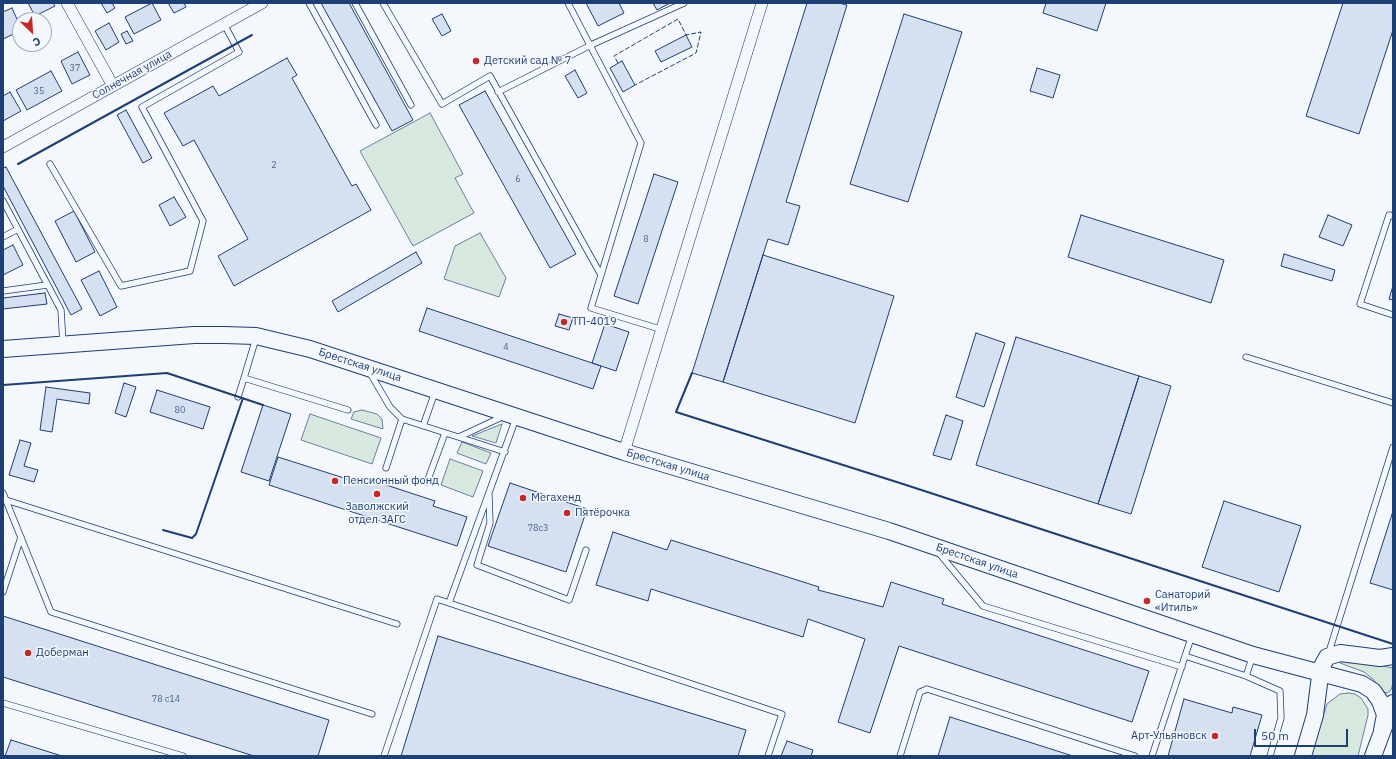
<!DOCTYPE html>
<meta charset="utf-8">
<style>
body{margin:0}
#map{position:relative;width:1396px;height:759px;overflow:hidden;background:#f4f7fb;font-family:"IBM Plex Sans",sans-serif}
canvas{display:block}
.frame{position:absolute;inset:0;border:4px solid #1d3f73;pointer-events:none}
.north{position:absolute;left:12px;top:12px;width:40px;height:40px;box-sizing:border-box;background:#f4f7fb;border:1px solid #9eadc5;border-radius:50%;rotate:155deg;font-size:11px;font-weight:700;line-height:16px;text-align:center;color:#1d3f73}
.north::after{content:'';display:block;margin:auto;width:14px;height:18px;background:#c62828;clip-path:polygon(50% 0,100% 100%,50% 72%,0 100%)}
.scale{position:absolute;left:1254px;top:729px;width:94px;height:18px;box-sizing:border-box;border:2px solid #1d3f73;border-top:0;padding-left:5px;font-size:12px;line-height:14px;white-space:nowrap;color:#1d3f73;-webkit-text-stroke:3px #f4f7fb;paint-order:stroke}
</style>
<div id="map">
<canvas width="1396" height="759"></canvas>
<div class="frame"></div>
<div class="north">С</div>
<div class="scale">50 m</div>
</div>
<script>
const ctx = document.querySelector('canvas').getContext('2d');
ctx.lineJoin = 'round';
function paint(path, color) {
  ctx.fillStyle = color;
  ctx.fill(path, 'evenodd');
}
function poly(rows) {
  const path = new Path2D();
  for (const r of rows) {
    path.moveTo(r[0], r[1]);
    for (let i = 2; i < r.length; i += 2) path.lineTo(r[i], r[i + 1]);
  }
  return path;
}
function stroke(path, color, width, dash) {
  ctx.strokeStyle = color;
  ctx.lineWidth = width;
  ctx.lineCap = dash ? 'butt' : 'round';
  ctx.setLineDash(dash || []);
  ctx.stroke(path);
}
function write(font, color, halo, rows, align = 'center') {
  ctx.font = font + ' "IBM Plex Sans",sans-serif';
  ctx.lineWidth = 3;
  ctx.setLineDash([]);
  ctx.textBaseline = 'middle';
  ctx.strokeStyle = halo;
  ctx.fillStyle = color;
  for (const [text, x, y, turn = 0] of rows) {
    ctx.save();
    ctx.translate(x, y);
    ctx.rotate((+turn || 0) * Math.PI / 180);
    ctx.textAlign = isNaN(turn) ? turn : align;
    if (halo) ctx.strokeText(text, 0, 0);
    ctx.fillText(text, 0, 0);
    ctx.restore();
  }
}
const green = poly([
 [430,113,463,174,455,178,474,213,413,246,360,151,430,113],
 [480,233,506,278,499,297,444,279,455,246,480,233],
 [362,410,377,414,382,419,383,429,351,419,354,412,362,410],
 [310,414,381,438,372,464,301,440,310,414],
 [502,424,496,443,472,436,502,424],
 [462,442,491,453,486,464,457,453,462,442],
 [450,459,483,471,473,497,441,485,450,459],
 [1341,658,1393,668,1393,683,1391,690,1387,693,1383,692,1373,679,1364,672,1340,663,1339,661,1341,658],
 [1348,693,1355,694,1361,698,1368,709,1368,715,1358,756,1311,756,1327,704,1340,694,1348,693]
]);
const building = poly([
 [28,3,53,3,55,6,35,16,28,3],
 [101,3,112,3,115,8,107,13,101,3],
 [152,3,161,20,134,34,125,17,152,3],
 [168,3,184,3,186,7,174,13,168,3],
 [321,3,349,3,413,120,392,131,321,3],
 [586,3,619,3,624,13,598,26,586,3],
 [653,3,670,3,657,10,653,3],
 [807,3,839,3,847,5,786,202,800,206,788,245,768,239,723,382,692,373,807,3],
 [1046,3,1106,3,1097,31,1043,13,1046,3],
 [1343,3,1393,3,1393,30,1359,134,1306,116,1343,3],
 [12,8,20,26,20,31,3,39,3,12,12,8],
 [442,14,451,31,442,36,432,19,442,14],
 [904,14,962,32,908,202,850,184,904,14],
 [109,23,119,42,106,50,95,31,109,23],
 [127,31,133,41,126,44,121,34,127,31],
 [686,35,692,47,661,62,655,51,686,35],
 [78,52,90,75,72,84,61,61,78,52],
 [287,58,297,75,292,78,352,186,356,184,371,210,234,286,218,256,248,239,194,140,183,146,164,113,213,86,219,96,287,58],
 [622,61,635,85,623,92,610,68,622,61],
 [1037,68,1060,75,1053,98,1030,91,1037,68],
 [575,70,587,93,578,98,565,76,575,70],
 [51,71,62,91,27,110,16,90,51,71],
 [485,91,576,254,550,268,459,105,485,91],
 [10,92,21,111,3,121,3,96,10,92],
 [126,110,152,158,143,163,117,115,126,110],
 [6,167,82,309,71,315,3,186,3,168,6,167],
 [654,174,678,182,638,304,614,296,654,174],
 [174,197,186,217,170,226,159,205,174,197],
 [74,211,95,252,76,262,55,221,74,211],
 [1081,215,1224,260,1211,303,1068,257,1081,215],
 [1328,215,1352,225,1343,246,1319,237,1328,215],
 [13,245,23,265,3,275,3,250,13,245],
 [416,252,422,263,338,312,332,301,416,252],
 [1284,254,1335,270,1332,281,1281,266,1284,254],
 [763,255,894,296,855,423,723,382,763,255],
 [99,271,117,307,100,316,81,280,99,271],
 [1393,286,1393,300,1389,299,1393,286],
 [45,293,47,304,3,309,3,298,45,293],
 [427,308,601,366,593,389,419,331,427,308],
 [559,314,573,318,569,330,555,326,559,314],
 [605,324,629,332,616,371,592,363,605,324],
 [976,333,1005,343,984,407,956,397,976,333],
 [1016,337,1139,376,1098,504,976,465,1016,337],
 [1139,376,1171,386,1131,514,1098,504,1139,376],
 [124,383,136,387,126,417,115,413,124,383],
 [46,387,90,393,89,404,57,399,52,432,40,430,46,387],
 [157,390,210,407,203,429,150,412,157,390],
 [263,405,291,414,269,481,241,472,263,405],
 [946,415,963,421,951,460,933,455,946,415],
 [20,440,31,443,24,466,38,470,34,482,9,475,20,440],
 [278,457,366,485,368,479,435,501,433,506,467,517,457,546,269,485,278,457],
 [510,483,587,509,566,572,488,546,510,483],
 [1224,501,1301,526,1279,592,1202,567,1224,501],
 [1393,511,1393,590,1370,583,1393,511],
 [613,532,667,550,671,540,819,587,818,590,883,607,891,582,944,599,942,604,1149,671,1132,722,899,646,870,733,838,722,865,639,808,619,803,637,651,589,648,601,596,585,613,532],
 [3,616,329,720,318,756,254,756,3,677,3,616],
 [438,636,746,730,738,756,401,756,438,636],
 [1184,699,1232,713,1233,707,1262,715,1250,756,1168,756,1184,699],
 [950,717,1073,756,938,756,950,717],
 [11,740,62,756,5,756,11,740],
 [787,741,813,750,811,756,781,756,787,741]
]);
const lane = poly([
 [309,3,376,125],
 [355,3,411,105],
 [383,3,442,104,490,76,601,275],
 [568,3,641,143,591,308,660,329],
 [498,92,591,45,684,3],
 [50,164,121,286,190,271,203,221,142,107,239,52,224,24],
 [3,201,61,310,63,344],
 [1393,216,1389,215,1360,304,1393,315],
 [3,237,18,229],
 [3,291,47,285],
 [256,338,244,378,348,410],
 [1246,357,1393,403],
 [370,373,390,407,402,419,505,452],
 [238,397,244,378],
 [423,426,435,392],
 [459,437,504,416],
 [386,468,402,419],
 [427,482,445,433],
 [3,493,51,612,372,714],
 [489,495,490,523,477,565,569,600,586,550],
 [6,500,397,624],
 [938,552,983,606,1182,667],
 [3,592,21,537],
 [449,603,516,418],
 [1253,655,1246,676,1280,691,1281,718,1270,756],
 [1328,655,1393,447],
 [1185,656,1246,676],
 [3,703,183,756],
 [384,756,437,599,782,714,768,756],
 [900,756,920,692,927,689,1135,756],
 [1152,756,1192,635]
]);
const street = poly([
 [67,3,113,86],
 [3,147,262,3],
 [624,452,762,3]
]);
const secondary = poly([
 [3,349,194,335,224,335,256,336,310,349,624,452,889,531,1253,655,1362,684,1373,691,1380,701,1385,715,1382,730],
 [1303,756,1315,715,1321,668,1327,657,1340,653,1380,658,1393,656],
 [1373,756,1393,703]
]);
const fence = poly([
 [618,63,614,56,678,19,686,35,701,32,696,53,635,85]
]);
const wall = poly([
 [18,164,252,35],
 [692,373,676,412,903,484,1393,644],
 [3,385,167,373,263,405],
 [163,530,192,538,196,534,243,398]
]);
const markers = [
 [476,61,4,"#c62828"],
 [564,322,4,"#c62828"],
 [335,481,4,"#c62828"],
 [377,494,4,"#c62828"],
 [523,498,4,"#c62828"],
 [567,513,4,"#c62828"],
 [1147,601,4,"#c62828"],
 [28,653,4,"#c62828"],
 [1215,736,4,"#c62828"]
];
const numberNames = [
 ["37",75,68],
 ["35",39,91],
 ["2",274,165],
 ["6",518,179],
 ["8",646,239],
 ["4",506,347],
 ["80",180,410],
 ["78с3",538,528],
 ["78 с14",166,699]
];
const poiNames = [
 ["Детский сад № 7",484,61],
 ["ТП-4019",572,322],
 ["Пенсионный фонд",343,481],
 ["Мегахенд",531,498],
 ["Заволжский",377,507,"center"],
 ["отдел ЗАГС",377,520,"center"],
 ["Пятёрочка",575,513],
 ["Санаторий",1155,595],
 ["«Итиль»",1155,608],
 ["Доберман",36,653],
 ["Арт-Ульяновск",1207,736,"right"]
];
const streetNames = [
 ["Солнечная улица",132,75,-29],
 ["Брестская улица",360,365,18],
 ["Брестская улица",668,465,17],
 ["Брестская улица",977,561,19]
];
paint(green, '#d7e8df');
stroke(green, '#687fa3', 1);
paint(building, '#d5e0f0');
stroke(building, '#1d3f73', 1);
stroke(lane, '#1d3f73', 7);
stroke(street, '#1d3f73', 12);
stroke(secondary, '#1d3f73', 18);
stroke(lane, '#f4f7fb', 5.5);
stroke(street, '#f4f7fb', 11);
stroke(secondary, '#f4f7fb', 16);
stroke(fence, '#1d3f73', 1, [5, 2]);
stroke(wall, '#1d3f73', 2);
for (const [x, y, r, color] of markers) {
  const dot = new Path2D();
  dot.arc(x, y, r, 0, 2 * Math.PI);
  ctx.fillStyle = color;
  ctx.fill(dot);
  stroke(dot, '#f4f7fb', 1.5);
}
write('9px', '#4b6792', null, numberNames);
write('11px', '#1d3f73', '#f4f7fb', poiNames, 'left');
write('11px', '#1d3f73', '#f4f7fb', streetNames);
</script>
